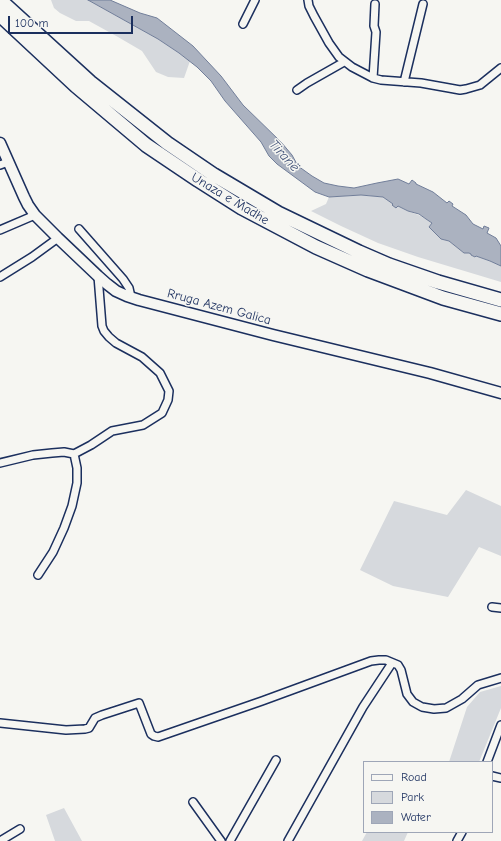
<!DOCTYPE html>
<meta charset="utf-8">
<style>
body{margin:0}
#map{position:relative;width:501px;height:841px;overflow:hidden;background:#f6f6f2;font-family:"Comic Neue",sans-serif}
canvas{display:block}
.legend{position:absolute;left:363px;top:761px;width:130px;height:72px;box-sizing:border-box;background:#f6f6f2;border:1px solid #9ea6b7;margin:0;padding:5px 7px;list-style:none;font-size:12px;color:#1b2f5e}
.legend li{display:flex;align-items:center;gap:8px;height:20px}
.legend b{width:20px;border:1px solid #9ea6b7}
.scale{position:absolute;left:8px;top:16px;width:125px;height:18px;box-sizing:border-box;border:2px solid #1b2f5e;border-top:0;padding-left:5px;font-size:12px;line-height:14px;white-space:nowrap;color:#1b2f5e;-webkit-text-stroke:3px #f6f6f2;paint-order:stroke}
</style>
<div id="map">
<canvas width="501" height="841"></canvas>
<ul class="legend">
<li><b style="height:5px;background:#f6f6f2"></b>Road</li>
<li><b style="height:11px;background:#d6d9dd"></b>Park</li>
<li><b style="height:11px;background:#abb2c0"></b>Water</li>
</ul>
<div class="scale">100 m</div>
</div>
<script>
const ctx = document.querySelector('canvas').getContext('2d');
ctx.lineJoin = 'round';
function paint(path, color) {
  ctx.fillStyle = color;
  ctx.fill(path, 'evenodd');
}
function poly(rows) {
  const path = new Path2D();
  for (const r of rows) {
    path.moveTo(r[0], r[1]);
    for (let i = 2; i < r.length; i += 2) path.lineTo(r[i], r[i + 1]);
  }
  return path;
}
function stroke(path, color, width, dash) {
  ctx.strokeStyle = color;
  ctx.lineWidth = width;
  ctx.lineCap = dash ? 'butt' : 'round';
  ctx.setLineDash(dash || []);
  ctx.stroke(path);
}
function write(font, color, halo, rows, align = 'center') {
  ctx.font = font + ' "Comic Neue",sans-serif';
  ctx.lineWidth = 3;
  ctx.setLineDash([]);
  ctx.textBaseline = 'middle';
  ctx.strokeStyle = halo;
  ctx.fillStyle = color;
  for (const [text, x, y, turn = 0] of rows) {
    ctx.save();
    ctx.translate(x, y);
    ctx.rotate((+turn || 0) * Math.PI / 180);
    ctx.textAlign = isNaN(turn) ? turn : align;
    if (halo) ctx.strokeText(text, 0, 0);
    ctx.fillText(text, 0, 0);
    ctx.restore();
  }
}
const green = poly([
 [51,0,88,0,158,39,179,53,190,61,184,78,168,77,156,72,142,51,118,37,89,21,76,21,60,13,54,8],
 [361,195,383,197,394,204,396,208,398,206,408,211,421,216,432,223,429,227,441,239,449,241,464,253,469,253,472,254,471,255,475,257,476,256,490,261,501,266,501,282,418,257,378,243,341,226,311,211,326,204,329,197],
 [466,490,501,506,501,556,479,547,448,597,393,586,360,570,394,501,447,515],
 [501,686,501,708,479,762,449,762,467,707,480,692],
 [64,808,82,841,55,841,46,815],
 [367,832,408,832,404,841,362,841]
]);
const water = poly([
 [88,0,110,0,140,13,157,18,193,46,221,76,243,105,281,142,292,155,298,166,312,176,324,183,338,186,354,188,377,183,398,179,409,184,412,180,416,183,416,184,433,192,447,203,449,201,453,204,452,206,466,215,473,224,483,229,484,226,489,228,487,233,496,238,501,246,501,266,490,261,476,256,475,257,471,255,471,254,469,253,464,253,449,241,441,239,429,227,432,223,426,219,419,214,408,211,398,206,396,208,392,205,393,204,383,197,361,195,329,197,315,192,277,164,269,156,261,142,225,101,211,81,197,67,179,53,158,39,88,0]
]);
const street = poly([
 [308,0,309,6,314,16,329,43,339,57,352,67,373,78,381,80,421,83,449,88,460,90,466,89,480,85,501,68],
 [243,24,255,0],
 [373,78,376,32,374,26,375,4],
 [404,82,423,4],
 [297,90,307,83,344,62],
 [0,165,8,162],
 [79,229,123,279,129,288,131,297],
 [0,230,35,215],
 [0,277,32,257,58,238],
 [0,463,33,455,52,453,64,452,74,454,91,445,112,431,143,425,162,413,168,400,169,391,160,373,142,357,116,343,109,337,104,331,102,326,98,276],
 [38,575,53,552,64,528,72,506,77,483,77,468,74,454],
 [492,607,501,608],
 [0,723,66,730,85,729,89,728,95,718,102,715,139,703,151,734,154,736,158,737,262,701,371,661,379,660,386,660,398,665,401,670,407,694,413,702,422,707,434,709,446,708,462,699,478,685,501,678],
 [487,762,501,725],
 [492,776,501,778],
 [193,802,221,841],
 [0,841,20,829],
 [230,841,276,760],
 [288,841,363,707,392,663],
 [457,841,462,832]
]);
const secondary = poly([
 [0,143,24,197,28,205,35,215,58,238,98,276,107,284,116,291,127,296,139,300,273,335,430,373,501,393]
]);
const highway = poly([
 [0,0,90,82,167,143,214,175,278,213,359,252,389,265,438,282,501,300],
 [0,15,76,86,146,145,198,180,242,208,316,247,368,270,443,298,501,314]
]);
const streetNames = [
 ["Unaza e Madhe",230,199,31],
 ["Rruga Azem Galica",219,307,15]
];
const waterNames = [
 ["Tiranë",284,156,48]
];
paint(green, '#d6d9dd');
paint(water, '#abb2c0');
stroke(water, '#717e99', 1);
stroke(street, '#1b2f5e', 10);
stroke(secondary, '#1b2f5e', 13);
stroke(highway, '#1b2f5e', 16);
stroke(street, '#f6f6f2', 7);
stroke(secondary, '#f6f6f2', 10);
stroke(highway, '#f6f6f2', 13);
write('13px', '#1b2f5e', '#f6f6f2', streetNames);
write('italic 14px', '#46567b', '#f6f6f2', waterNames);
</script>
